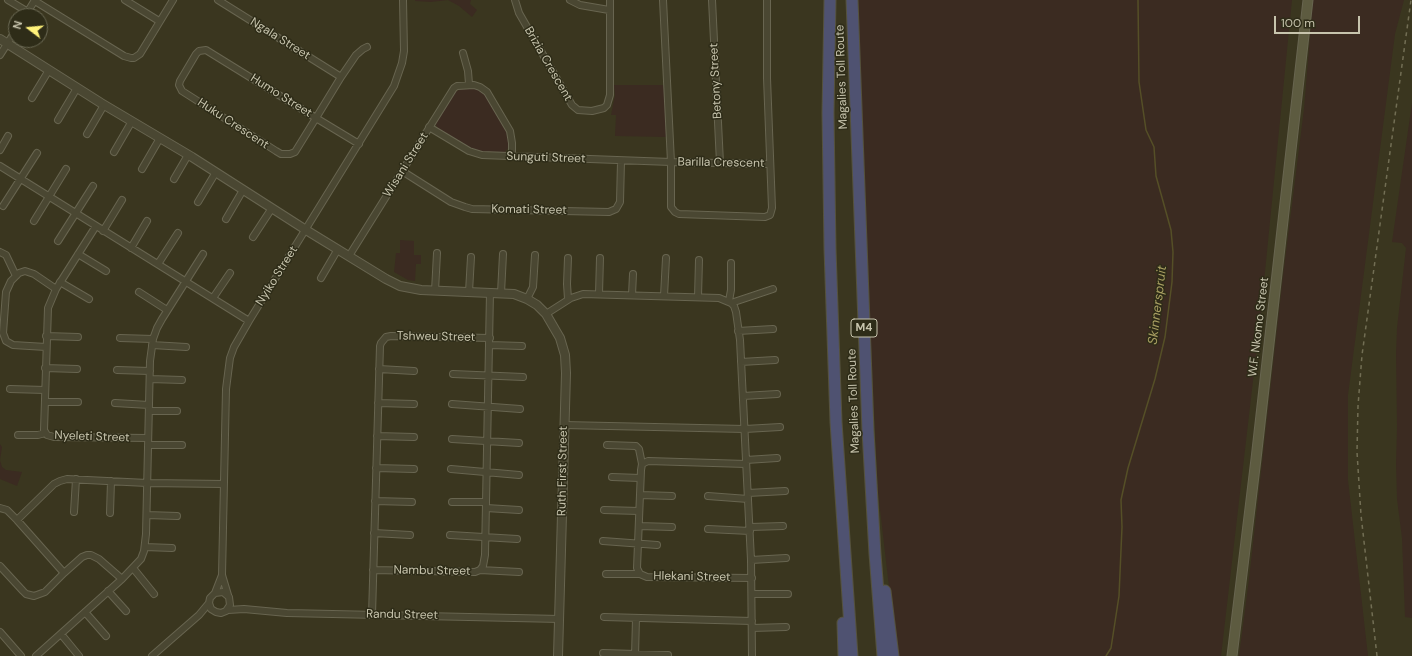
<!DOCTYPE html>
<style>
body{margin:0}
#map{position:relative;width:1412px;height:656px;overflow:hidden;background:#3a361f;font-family:"DM Sans",sans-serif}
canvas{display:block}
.north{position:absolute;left:8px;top:8px;width:40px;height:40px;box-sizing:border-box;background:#2e2c18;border:1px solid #6b6954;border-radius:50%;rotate:286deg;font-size:11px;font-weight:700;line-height:16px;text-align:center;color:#c7c4ad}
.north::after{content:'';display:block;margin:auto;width:14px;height:18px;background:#fff27a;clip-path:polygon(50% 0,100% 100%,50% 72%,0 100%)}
.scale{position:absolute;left:1274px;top:16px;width:86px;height:18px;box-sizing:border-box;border:2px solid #c7c4ad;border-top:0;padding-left:5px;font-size:12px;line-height:14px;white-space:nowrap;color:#c7c4ad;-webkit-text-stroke:3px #2e2c18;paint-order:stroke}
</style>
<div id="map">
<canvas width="1412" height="656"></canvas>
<div class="north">N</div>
<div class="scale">100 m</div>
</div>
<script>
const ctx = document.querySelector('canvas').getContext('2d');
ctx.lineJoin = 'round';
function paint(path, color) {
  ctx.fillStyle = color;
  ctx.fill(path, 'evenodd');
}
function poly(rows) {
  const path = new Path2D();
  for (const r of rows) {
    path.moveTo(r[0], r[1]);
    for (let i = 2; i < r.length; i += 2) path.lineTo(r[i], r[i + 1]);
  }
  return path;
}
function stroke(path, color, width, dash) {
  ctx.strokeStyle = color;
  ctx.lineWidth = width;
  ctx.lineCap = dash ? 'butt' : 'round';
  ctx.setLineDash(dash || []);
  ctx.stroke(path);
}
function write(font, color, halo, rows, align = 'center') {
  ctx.font = font + ' "DM Sans",sans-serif';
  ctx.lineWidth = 3;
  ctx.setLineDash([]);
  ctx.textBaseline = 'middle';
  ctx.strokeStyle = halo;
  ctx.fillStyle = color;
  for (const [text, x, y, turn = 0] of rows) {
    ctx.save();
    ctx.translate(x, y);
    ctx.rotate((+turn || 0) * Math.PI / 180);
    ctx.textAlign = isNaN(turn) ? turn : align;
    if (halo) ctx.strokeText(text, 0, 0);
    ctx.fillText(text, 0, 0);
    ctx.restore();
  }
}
const green = poly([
 [415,0,471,0,470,4,477,10,472,17,459,6,448,0,431,2,415,1],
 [858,0,1292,0,1261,312,1221,656,897,656,878,492,870,323],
 [1313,0,1404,0,1395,34,1348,395,1348,480,1368,656,1239,656,1249,579,1283,276,1304,109],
 [614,85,664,85,666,137,615,136,616,115,611,115,615,95],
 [465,87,472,87,483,91,487,97,507,133,509,147,504,153,500,154,475,151,468,148,438,129,436,125,437,119,455,92],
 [1412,103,1412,618,1405,617,1402,538,1397,499,1396,464,1397,427,1396,353,1397,328,1406,248,1402,243,1392,242],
 [400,240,414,241,414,255,421,255,421,264,416,264,415,281,408,280,394,272,396,253,400,253],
 [0,444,2,447,0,460,2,467,6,470,22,472,17,486,0,479]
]);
const stream = poly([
 [1106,656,1111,648,1119,596,1122,527,1121,500,1128,468,1155,379,1165,337,1172,282,1173,252,1171,230,1156,176,1154,147,1146,130,1139,82,1138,0]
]);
const minor = poly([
 [8,0,28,12],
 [125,0,159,21],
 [218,0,341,77],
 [515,0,519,13,572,105,578,110,592,111,604,108,607,105,610,95,610,0],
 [570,0,580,5,609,10],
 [663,0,671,162,671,207,675,212,679,214,765,217,770,215,772,208,767,78,767,0],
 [712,0,720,163],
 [35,1,124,56,131,58,134,58,140,54,173,0],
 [25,16,35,0],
 [463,53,468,71,469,84],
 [0,55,16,30],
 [32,98,49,70],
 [58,120,77,88],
 [429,127,469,151,482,155,671,162,770,164],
 [87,134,104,105],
 [359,144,316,118,206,50,199,51,196,54,180,81,179,85,182,91,276,151,281,154,290,154,295,152,316,118,341,77,356,55,363,49,367,47],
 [0,150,8,136],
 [114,152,132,121],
 [0,166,249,321],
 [142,169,160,138],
 [402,171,451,202,465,207,472,209,609,212,616,209,620,202,621,161],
 [174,179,188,155],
 [198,202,216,172],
 [3,206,37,153],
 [226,219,243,190],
 [34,221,66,169],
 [96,226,56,289,48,308,44,430,47,435,54,437,148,438],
 [103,231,122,200],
 [253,237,272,208],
 [58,241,93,186],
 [131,248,147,221],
 [0,252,6,255,16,276],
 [78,254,106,271],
 [349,256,454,88,457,86,474,85,480,87,487,92,510,131,512,143,512,156],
 [568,258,567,284,568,299],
 [158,264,178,233],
 [321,278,338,249],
 [60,282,89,299],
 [435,291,437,253],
 [139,292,167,310],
 [469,292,471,257],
 [501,293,503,254],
 [599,294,600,258],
 [632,295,633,274],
 [664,296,666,258],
 [698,297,699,260],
 [213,298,230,273],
 [527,299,533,287,535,255],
 [729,301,731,290,731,263],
 [731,303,773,289],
 [546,314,571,298,583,294,719,298,731,303,734,306,736,312,740,340,751,560,752,656],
 [738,331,773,329],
 [46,336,78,337],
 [120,338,153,339],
 [152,345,186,347],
 [490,345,522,346],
 [46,347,13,345,6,341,3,333,6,292,11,281,19,273,25,271,34,274,56,289],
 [741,362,775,360],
 [45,368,77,369],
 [379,369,414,371],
 [117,370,150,371],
 [453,374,523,377],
 [150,379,182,380],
 [10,389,45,390],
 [743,396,777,394],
 [45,402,78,402],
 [115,403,149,405],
 [378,403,414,404],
 [452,404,520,409],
 [149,411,177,411],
 [564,425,745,429,780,427],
 [18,435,38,435,45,433],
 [377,436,414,437],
 [452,439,519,443],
 [148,445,182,445],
 [607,445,636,446,639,449,642,464],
 [746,460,777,458],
 [746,464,648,461,642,464,641,470,637,568,640,574,647,577,752,578],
 [376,468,414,469],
 [451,469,519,475],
 [612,477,640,478],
 [748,493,785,491],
 [640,495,672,496],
 [708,496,748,499],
 [375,501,412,502],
 [452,502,486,502],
 [0,508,7,510,17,520,64,573],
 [486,508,519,510],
 [604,510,639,511],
 [74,512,76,479],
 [110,513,111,481],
 [147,515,177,516],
 [17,520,54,484,60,481,67,479,147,483,224,484],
 [639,526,672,527],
 [750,527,783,526],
 [708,529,750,531],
 [374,533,410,535],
 [450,535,517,539],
 [603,541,657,545],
 [145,547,172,548],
 [751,560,786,558],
 [0,566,23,591,26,594,34,596,45,592,64,573,82,557,87,555,91,555,99,559,122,579],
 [133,568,154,594],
 [373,570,475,572,480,570,483,566,485,555,490,292],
 [480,570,519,572],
 [606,574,640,574],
 [108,591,126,611],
 [215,593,223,592,229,597,230,605,226,611,221,613,216,612,211,609,209,603,210,598,215,593,222,575],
 [752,594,788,594],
 [228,595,222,575,226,389,230,358,234,347,249,321,394,86,402,63,404,51,403,0],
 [228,610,244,609,287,613,560,619],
 [85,612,106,636],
 [372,615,380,346,381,343,386,337,391,336,490,338],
 [604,617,752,621],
 [752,628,786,627],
 [0,632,21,656],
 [61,634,79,656],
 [603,653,668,655],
 [36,656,122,579,141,559,144,551,146,534,150,361,153,339,157,328,162,319,203,254],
 [152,656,199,615,209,603],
 [635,656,636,618]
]);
const tertiary = poly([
 [0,39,101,103,192,157,306,230,386,279,400,286,421,290,514,294,527,299,537,305,546,314,560,338,565,355,566,373,558,656]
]);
const secondary = poly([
 [1232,656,1256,459,1308,0]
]);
const motorway = poly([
 [830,0,828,113,830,249,836,422,852,656],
 [852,0,868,431,875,554,883,656],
 [885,591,893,656],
 [843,623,844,656]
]);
const rail = poly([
 [1377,656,1361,515,1357,452,1358,406,1362,355,1411,0]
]);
const shields = [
 [864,328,26]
];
const shieldNames = [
 ["M4",864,328]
];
const streetNames = [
 ["Ngala Street",280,39,32],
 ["Brizia Crescent",548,64,60],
 ["Magalies Toll Route",842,77,-92],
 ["Betony Street",716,81,-93],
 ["Humo Street",281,96,32],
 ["Huku Crescent",233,124,33],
 ["Sunguti Street",546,158,2],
 ["Barilla Crescent",721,163,1],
 ["Wisani Street",406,165,-58],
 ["Komati Street",529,210,1],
 ["Nyiko Street",277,276,-58],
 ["W.F. Nkomo Street",1259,327,-83],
 ["Tshweu Street",436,337,1],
 ["Magalies Toll Route",854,401,-92],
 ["Nyeleti Street",92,437,2],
 ["Ruth First Street",563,471,-89],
 ["Nambu Street",432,571,1],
 ["Hlekani Street",692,577,1],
 ["Randu Street",402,615,1]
];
const waterNames = [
 ["Skinnerspruit",1158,305,-83]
];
paint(green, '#3b2b21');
stroke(stream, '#554f27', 1.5);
stroke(minor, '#686550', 8);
stroke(tertiary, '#686550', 10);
stroke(secondary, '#686550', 11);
stroke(motorway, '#55523d', 13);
stroke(minor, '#4a4732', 6);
stroke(tertiary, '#4a4732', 8);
stroke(secondary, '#5d5b40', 9);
stroke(motorway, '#4f5271', 11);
stroke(rail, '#726e54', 1.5, [4, 4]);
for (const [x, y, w] of shields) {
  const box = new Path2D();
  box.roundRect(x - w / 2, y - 9, w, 18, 3);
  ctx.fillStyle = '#2e2c18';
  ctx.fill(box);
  stroke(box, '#c7c4ad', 1);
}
write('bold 11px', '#c7c4ad', null, shieldNames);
write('12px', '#c7c4ad', '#2e2c18', streetNames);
write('italic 13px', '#a99f62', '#2e2c18', waterNames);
</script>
